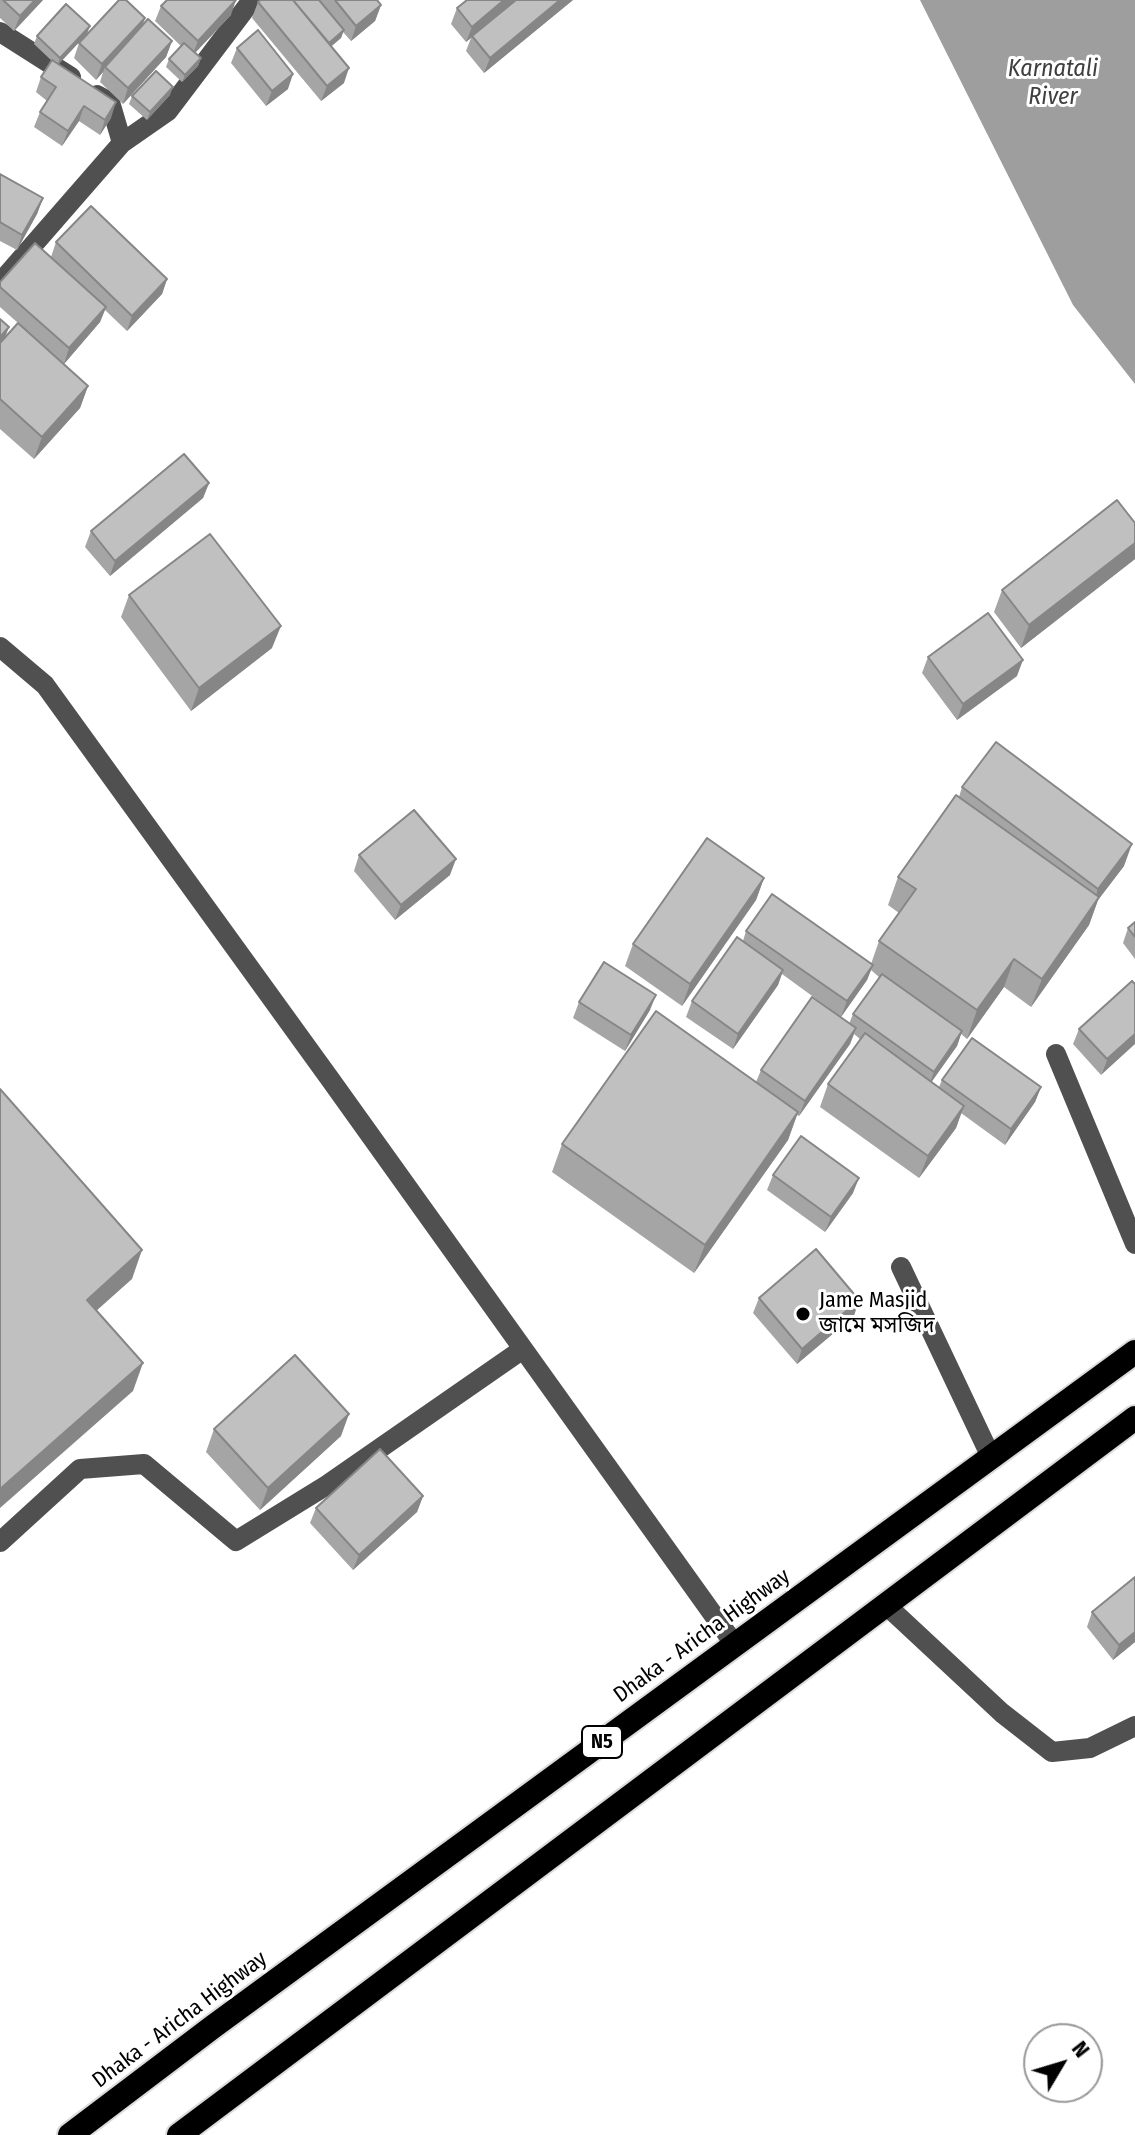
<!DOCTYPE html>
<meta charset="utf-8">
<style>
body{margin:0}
#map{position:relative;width:1135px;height:2135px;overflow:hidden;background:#fff;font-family:"Fira Sans Condensed",sans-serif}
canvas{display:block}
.north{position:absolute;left:1023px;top:2023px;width:80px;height:80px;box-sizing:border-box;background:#fff;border:2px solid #999;border-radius:50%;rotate:52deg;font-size:22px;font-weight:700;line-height:32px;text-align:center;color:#000}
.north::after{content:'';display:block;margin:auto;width:28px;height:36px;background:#000;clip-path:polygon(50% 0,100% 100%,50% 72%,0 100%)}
</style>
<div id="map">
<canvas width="1135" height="2135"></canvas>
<div class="north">N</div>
</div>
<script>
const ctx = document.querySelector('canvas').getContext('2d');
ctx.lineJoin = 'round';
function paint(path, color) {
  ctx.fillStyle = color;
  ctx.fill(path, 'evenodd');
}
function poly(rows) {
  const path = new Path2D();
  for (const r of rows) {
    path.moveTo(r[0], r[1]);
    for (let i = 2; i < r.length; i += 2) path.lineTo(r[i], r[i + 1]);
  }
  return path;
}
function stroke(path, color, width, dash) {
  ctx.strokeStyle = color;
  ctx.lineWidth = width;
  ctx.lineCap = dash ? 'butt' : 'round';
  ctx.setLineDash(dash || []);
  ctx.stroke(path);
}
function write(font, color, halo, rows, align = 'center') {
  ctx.font = font + ' "Fira Sans Condensed","Noto Sans Bengali",sans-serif';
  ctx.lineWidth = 6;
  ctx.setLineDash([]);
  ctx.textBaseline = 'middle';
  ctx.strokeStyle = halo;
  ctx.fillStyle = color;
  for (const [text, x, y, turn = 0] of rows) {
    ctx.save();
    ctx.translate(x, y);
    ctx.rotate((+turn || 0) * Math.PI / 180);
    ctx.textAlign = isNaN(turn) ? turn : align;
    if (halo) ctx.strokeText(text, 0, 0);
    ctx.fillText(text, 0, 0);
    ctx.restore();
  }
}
const water = poly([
 [920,0,1135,0,1135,384,1073,305]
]);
const minor = poly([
 [0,32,71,77],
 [122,143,168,111,252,0],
 [0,283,122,143,110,102,97,95],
 [0,647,45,685,330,1079,735,1645],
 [1056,1054,1135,1244],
 [901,1267,991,1457],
 [0,1542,80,1469,144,1464,236,1541,327,1485,523,1349],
 [886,1605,1002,1713,1052,1752,1090,1748,1135,1726]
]);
const highway = poly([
 [70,2135,214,2026,1135,1352],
 [179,2135,1135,1418]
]);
const wall = poly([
 [0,0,43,0,14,31,0,18],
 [261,0,377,0,381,5,375,21,351,41,343,32,341,38,331,46,344,83,321,101,252,18,258,2],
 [573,0,484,73,466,51,471,38,466,42,451,24,457,8],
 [161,6,231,15,195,53,201,58,198,66,182,82,166,67,169,59,181,46,155,21],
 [145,18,142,27,172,41,166,57,123,104,100,82,103,72,96,80,74,58,79,43],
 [90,26,59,64,111,118,100,135,79,121,62,146,34,127,40,112,47,101,36,92,41,77,52,61,34,44,37,36],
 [237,48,288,89,266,106,231,63],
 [170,95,147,120,129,104,132,96],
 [0,174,43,198,37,214,17,250,0,241],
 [56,242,167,279,162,294,127,331,105,310,100,322,64,364,88,386,80,408,34,459,0,429,0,319,9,327,5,337,18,323,0,307,0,282,51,257],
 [209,483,203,498,110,576,85,547,91,531],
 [1135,523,1135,559,1021,648,994,612,1002,590],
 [129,595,272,648,191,711,121,617],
 [928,657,1017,676,957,720,922,673],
 [962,787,1124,866,1098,900,1089,925,1031,1007,1004,987,967,1039,961,1034,957,1046,931,1082,939,1087,942,1080,1041,1087,1035,1102,1005,1145,961,1113,956,1128,919,1178,820,1107,828,1084,860,1039,854,1034,850,1044,799,1116,797,1115,788,1140,694,1273,552,1172,562,1144,756,1082,761,1070,849,1024,853,1014,879,977,871,970,867,980,841,1017,782,974,778,985,733,1049,686,1017,692,1001,743,941,746,931,871,964,879,941,899,913,888,905,898,877,959,797],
 [359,855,450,875,395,920,354,871],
 [764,878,756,900,682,1006,625,966,633,944],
 [1135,922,1135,959,1123,943,1128,928],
 [1135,984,1101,1075,1073,1044,1079,1029],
 [579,1002,650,1010,625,1051,573,1018],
 [773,1175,853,1193,825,1232,767,1190],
 [759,1298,854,1316,797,1364,753,1313],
 [214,1429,341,1436,260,1510,206,1452],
 [423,1496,417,1512,353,1570,310,1523,316,1508],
 [1135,1577,1135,1642,1113,1660,1087,1627,1092,1612]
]);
const shadedWall = poly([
 [35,0,43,0,14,31,20,16],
 [236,0,231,15,192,56,198,41],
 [504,0,517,0,466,42,472,27],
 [560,0,573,0,484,73,490,58],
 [381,5,375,21,351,41,356,26],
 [145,18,139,33,105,67,103,72,96,80,102,64],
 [90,26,87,34,57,66,60,58],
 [344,30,341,38,326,51,328,43],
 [172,41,166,57,123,104,128,88],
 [201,58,198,66,182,82,185,75],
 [349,68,344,83,321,101,327,86],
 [293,74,288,89,266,106,272,91],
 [173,87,170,95,147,120,150,112],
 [116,102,111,118,100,135,105,120],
 [84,106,79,121,62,146,68,131],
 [43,198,37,214,17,250,22,235],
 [167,279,162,294,127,331,132,316],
 [106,307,100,322,64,364,69,348],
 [9,327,3,342,0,346,0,337],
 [88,386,80,408,34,459,42,437],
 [209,483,203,498,110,576,115,561],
 [1135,543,1135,559,1021,648,1029,625],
 [281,626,272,648,191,711,199,688],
 [1023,660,1017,676,957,720,963,704],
 [1132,844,1124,866,1098,900,1089,925,1031,1007,1042,979,1091,909,1098,889],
 [456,859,450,875,395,920,401,905],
 [764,878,756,900,682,1006,690,984],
 [1014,959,1004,987,967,1039,977,1010],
 [873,965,867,980,841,1017,847,1001],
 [783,970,778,985,733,1049,738,1034],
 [656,995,650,1010,625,1051,631,1035],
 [856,1028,850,1044,799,1116,805,1101],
 [962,1031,957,1046,928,1087,934,1072],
 [1135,1034,1135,1044,1101,1075,1107,1059],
 [1041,1087,1035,1102,1005,1145,1011,1129],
 [964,1106,956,1128,919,1178,928,1156],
 [798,1112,788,1140,694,1273,705,1245],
 [859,1178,853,1193,825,1232,831,1217],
 [142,1250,132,1279,77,1328,87,1300],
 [859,1300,854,1316,797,1364,802,1349],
 [143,1363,133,1391,0,1508,0,1489],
 [349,1414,341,1436,260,1510,268,1488],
 [423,1496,417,1512,353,1570,359,1555],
 [1135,1632,1135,1642,1113,1660,1119,1645]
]);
const building = poly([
 [3,0,35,0,20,16,3,0],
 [119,0,126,0,145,18,102,64,79,43,119,0],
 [167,0,236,0,198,41,161,6,167,0],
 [261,0,293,0,349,68,327,86,258,2,261,0],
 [293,0,319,0,344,30,329,43,293,0],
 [335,0,377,0,381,5,356,26,335,0],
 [467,0,504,0,472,27,457,8,467,0],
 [516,0,560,0,490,58,472,36,516,0],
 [66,4,90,26,60,58,37,36,66,4],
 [148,19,172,41,128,88,105,67,148,19],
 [258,30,293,74,272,91,237,48,258,30],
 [184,43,201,58,185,75,169,59,184,43],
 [52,60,116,102,105,120,84,106,68,131,40,112,56,87,41,77,52,60],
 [156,71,173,87,150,112,132,96,156,71],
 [0,174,43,198,22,235,0,222,0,174],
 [91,206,167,279,132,316,56,242,91,206],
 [35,243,106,307,69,348,0,287,0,282,35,243],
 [0,319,9,327,0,337,0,319],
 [18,323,88,386,42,437,0,399,0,343,18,323],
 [184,454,209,483,115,561,91,531,184,454],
 [1117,500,1135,523,1135,543,1029,625,1002,590,1117,500],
 [210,534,281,626,199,688,129,595,210,534],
 [988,613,1023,660,963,704,928,657,988,613],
 [996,742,1132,844,1098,889,962,787,996,742],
 [956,795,1099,897,1042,979,1014,959,977,1010,879,941,916,889,898,877,956,795],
 [414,810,456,859,401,905,359,855,414,810],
 [707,838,764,878,690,984,633,944,707,838],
 [772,894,873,965,847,1001,746,931,772,894],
 [1135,922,1135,937,1128,928,1135,922],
 [737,937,783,970,738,1034,692,1001,737,937],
 [604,962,656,995,631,1035,579,1002,604,962],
 [882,974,962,1031,934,1072,853,1014,882,974],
 [1132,981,1135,984,1135,1034,1107,1059,1079,1029,1132,981],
 [812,997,856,1028,805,1101,761,1070,812,997],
 [656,1011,798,1112,705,1245,562,1144,656,1011],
 [865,1033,964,1106,928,1156,828,1084,865,1033],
 [972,1038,1041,1087,1011,1129,942,1080,972,1038],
 [0,1089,142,1250,87,1300,143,1363,0,1489,0,1089],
 [801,1136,859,1178,831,1217,773,1175,801,1136],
 [816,1249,859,1300,802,1349,759,1298,816,1249],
 [295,1355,349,1414,268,1488,214,1429,295,1355],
 [380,1449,423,1496,359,1555,316,1508,380,1449],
 [1135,1577,1135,1632,1119,1645,1092,1612,1135,1577]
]);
const markers = [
 [803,1314,8,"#000"]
];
const shields = [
 [602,1742,40]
];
const shieldNames = [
 ["N5",602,1742]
];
const poiNames = [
 ["Jame Masjid",819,1301],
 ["জামে মসজিদ",819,1326]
];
const streetNames = [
 ["Dhaka - Aricha Highway",702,1636,-36],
 ["Dhaka - Aricha Highway",180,2020,-37]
];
const waterNames = [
 ["Karnatali",1053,69],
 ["River",1053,97]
];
paint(water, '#9e9e9e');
stroke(highway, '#dbdbdb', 28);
stroke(minor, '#505050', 20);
stroke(highway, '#000', 24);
paint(wall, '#a5a5a5');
paint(shadedWall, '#868686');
paint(building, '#c0c0c0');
stroke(building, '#868686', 2);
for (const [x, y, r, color] of markers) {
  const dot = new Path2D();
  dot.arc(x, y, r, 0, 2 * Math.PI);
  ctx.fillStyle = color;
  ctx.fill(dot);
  stroke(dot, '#fff', 3);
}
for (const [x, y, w] of shields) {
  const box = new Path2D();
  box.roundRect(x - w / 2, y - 16, w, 32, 6);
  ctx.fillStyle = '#fff';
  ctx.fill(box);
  stroke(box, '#000', 2);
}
write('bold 20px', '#000', null, shieldNames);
write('22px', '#000', '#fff', poiNames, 'left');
write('22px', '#000', '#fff', streetNames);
write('italic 24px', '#3f3f3f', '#fff', waterNames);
</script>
